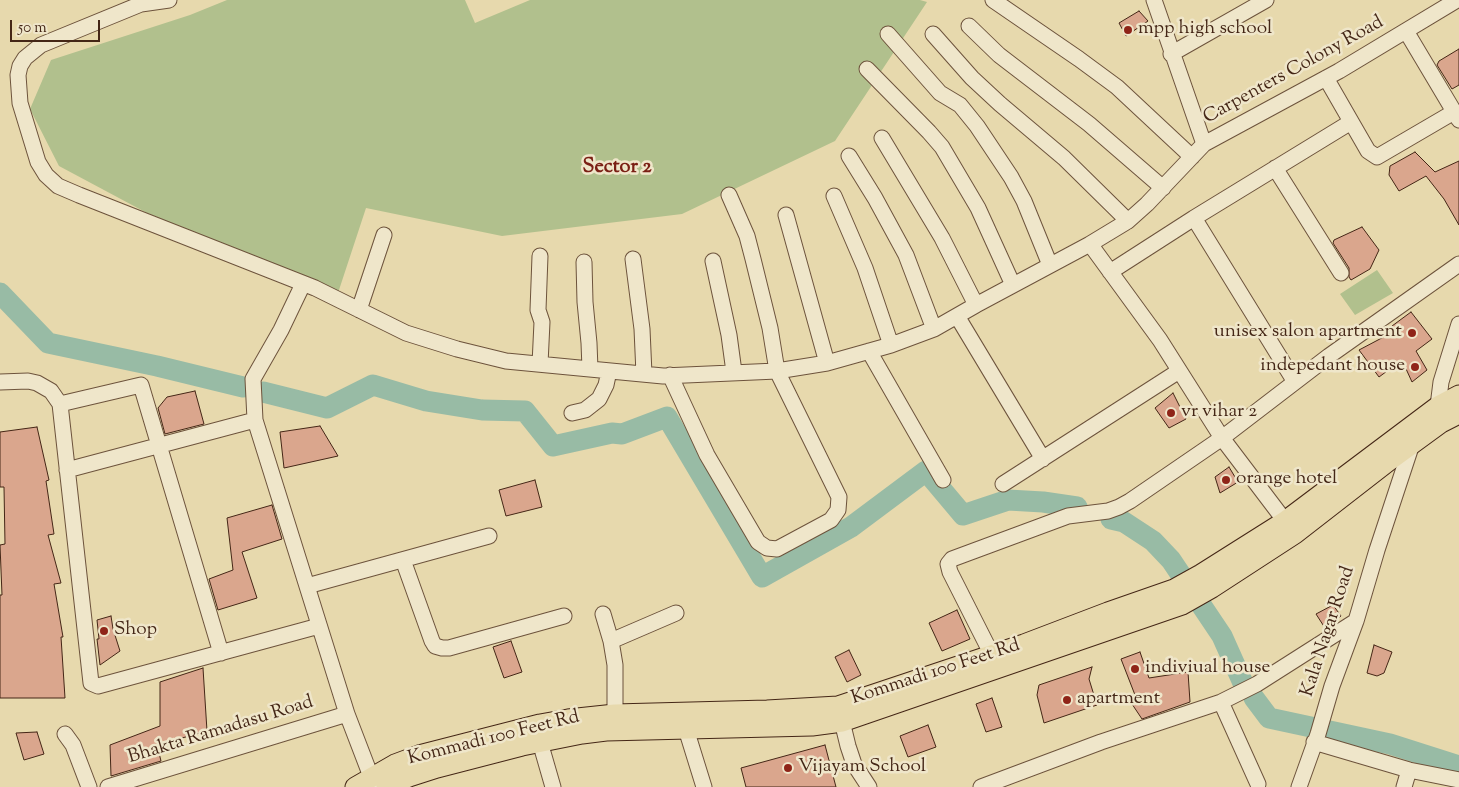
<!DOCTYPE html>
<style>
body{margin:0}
#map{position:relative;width:1459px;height:787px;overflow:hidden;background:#e7d9ad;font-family:"Sorts Mill Goudy",serif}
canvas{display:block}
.scale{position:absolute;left:10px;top:20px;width:90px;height:22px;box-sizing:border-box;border:2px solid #442616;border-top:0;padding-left:6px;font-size:15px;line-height:18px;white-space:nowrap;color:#442616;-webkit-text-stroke:4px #efe6ca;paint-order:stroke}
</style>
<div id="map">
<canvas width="1459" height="787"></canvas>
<div class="scale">50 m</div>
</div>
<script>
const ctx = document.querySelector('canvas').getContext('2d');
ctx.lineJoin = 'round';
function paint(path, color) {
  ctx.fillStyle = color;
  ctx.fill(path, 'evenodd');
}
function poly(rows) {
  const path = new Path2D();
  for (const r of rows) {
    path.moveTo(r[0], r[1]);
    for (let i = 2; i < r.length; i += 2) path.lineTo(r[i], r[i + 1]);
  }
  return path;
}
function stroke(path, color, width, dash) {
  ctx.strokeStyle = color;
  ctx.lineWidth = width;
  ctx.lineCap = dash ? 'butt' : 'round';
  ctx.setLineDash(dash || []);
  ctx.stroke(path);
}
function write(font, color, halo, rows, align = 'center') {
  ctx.font = font + ' "Sorts Mill Goudy",serif';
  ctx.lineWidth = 5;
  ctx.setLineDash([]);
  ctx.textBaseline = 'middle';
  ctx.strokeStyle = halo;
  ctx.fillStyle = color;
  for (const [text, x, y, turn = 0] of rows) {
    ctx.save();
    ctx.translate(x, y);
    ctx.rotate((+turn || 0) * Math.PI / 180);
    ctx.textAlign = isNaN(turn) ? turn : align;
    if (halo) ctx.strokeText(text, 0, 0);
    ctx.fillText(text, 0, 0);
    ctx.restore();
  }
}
const green = poly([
 [227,0,465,0,475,23,530,0,920,0,927,2,835,141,682,214,502,236,366,208,338,293,147,213,59,166,30,109,51,60,190,15],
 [1377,270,1393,293,1355,315,1340,294]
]);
const river = poly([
 [0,293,48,343,157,366,243,387],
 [263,392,327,408,373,385,426,401,482,410,525,411,553,446,612,433,622,434,667,417,762,577,851,527,926,471,963,515,1008,500,1043,502,1077,507],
 [1111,519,1124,522,1153,541,1171,560,1222,636,1243,683],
 [1254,698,1269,718,1390,744,1459,766]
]);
const building = poly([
 [1139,11,1148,21,1126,36,1119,23,1139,11],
 [1459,49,1459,85,1452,89,1437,65,1439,61,1459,49],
 [1415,152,1435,172,1459,161,1459,225,1444,199,1426,176,1399,191,1389,175,1390,166,1415,152],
 [1362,227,1379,250,1370,269,1351,280,1349,277,1349,268,1333,243,1334,240,1362,227],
 [1411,312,1432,339,1416,351,1427,370,1412,382,1402,360,1379,377,1359,350,1395,331,1392,326,1411,312],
 [195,391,204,424,165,434,158,408,167,397,195,391],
 [1173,393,1186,419,1169,428,1155,408,1173,393],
 [320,426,338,456,284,468,280,432,320,426],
 [37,427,49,480,46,481,54,534,48,535,61,583,54,584,63,637,61,637,65,698,0,698,0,595,2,595,0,545,5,544,4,487,0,487,0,432,37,427],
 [1229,467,1238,482,1220,493,1215,477,1229,467],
 [535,480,542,507,506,516,499,490,535,480],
 [272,505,282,539,242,552,257,598,218,610,209,579,233,570,227,518,272,505],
 [1333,605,1341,616,1325,628,1316,614,1333,605],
 [957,610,970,639,942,651,929,623,957,610],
 [111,616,113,629,120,651,100,665,97,639,99,639,97,620,111,616],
 [511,641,522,672,504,678,493,647,511,641],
 [1374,645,1392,652,1384,673,1377,676,1367,673,1374,645],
 [849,650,861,675,847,682,835,657,849,650],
 [1140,652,1149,678,1188,672,1190,702,1142,719,1128,698,1135,695,1121,659,1140,652],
 [1092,667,1089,679,1097,705,1044,723,1037,695,1039,685,1092,667],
 [203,668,207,731,157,745,161,761,111,776,110,745,160,726,160,682,203,668],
 [992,698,1002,727,986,732,976,704,992,698],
 [928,725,936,747,908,757,900,736,928,725],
 [37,732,44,754,24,760,16,733,37,732],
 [825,745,836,787,746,787,741,768,825,745]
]);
const minor = poly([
 [169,0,141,4,41,45,25,58,20,66,18,75,20,103,38,162,46,175,58,186,79,195,315,288,406,333,457,349,506,361,663,376,777,371,827,363,891,345,934,329,976,305,1090,244],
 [993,0,1079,59,1117,87,1192,157],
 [1154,0,1204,144,1339,71,1457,0],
 [969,26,999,55,1089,124,1163,188],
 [1406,31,1459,120],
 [888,34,940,93,960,105,977,126,1011,177,1024,201,1050,265],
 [933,34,972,78,1000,104,1064,158,1128,221],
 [1171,54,1266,0],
 [867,69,929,132,942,147,978,208,1013,285],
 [1326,78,1368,151,1377,157,1454,112],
 [882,138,942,238,976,305],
 [1204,144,1147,204,1128,221,1090,244,1160,340,1222,438,1329,356,1459,264],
 [849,156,875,198,906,255,934,329],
 [1275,168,1341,273],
 [834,196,865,268,891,345],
 [786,215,827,363],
 [1194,218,1295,382],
 [633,259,642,329,644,374],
 [713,261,729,335,734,372],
 [584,262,585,302,589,343,590,369],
 [1110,272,1194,218,1351,122],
 [303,284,281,330,253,379,255,420,347,714,375,787],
 [359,310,384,235],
 [957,316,1043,459],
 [869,351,943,480],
 [540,364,542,322,538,310,540,256],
 [670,375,707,455,758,542,767,548,777,549,831,520,838,510,839,497,777,371,770,328,753,259,747,236,729,195],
 [0,382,28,381,37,383,51,391,60,404,91,683,98,686,319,626],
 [60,404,141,385,221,653],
 [572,413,585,410,599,399,606,385,609,371],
 [1440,415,1438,406,1441,382,1459,324],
 [67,470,255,420],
 [1003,484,1179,371],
 [403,560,432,641,435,646,442,648,449,648,564,616],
 [307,586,489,536],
 [603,614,611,641,615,665,615,714],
 [611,641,676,613],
 [992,655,950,572,948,564,952,559,1068,516,1108,511,1119,507,1130,501,1222,438,1291,529],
 [1221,702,1258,784],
 [840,713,848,746,854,764,869,787],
 [686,729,704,787],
 [65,734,73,745,89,787],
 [540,742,553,787],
 [1314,742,1409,770,1459,780],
 [108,787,347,714],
 [981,787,1101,742,1221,702,1257,684,1356,621],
 [1299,787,1318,734,1332,686,1356,621,1377,550,1412,444],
 [1404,787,1409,770]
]);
const major = poly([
 [355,787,395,764,419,755,540,724,568,719,615,714,767,710,838,706,1024,644,1108,612,1174,589,1201,574,1285,521,1438,406,1459,395],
 [386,787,409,777,437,768,522,746,582,734,606,731,812,726,842,722,1182,605,1212,588,1295,534,1389,461,1441,423,1459,414]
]);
const markers = [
 [1128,30,5,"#8f2418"],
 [1412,333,5,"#8f2418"],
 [1415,367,5,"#8f2418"],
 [1171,413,5,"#8f2418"],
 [1226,480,5,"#8f2418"],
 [104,631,5,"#8f2418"],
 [1135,669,5,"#8f2418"],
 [1067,700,5,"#8f2418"],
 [788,768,5,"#8f2418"]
];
const poiNames = [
 ["mpp high school",1138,30],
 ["unisex salon apartment",1402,333,"right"],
 ["indepedant house",1405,367,"right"],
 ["vr vihar 2",1181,413],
 ["orange hotel",1236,480],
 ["Shop",114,631],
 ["indiviual house",1145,669],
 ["apartment",1077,700],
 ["Vijayam School",798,768]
];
const streetNames = [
 ["Carpenters Colony Road",1294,71,-29],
 ["Kala Nagar Road",1329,632,-72],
 ["Kommadi 100 Feet Rd",936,673,-18],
 ["Bhakta Ramadasu Road",221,731,-17],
 ["Kommadi 100 Feet Rd",494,739,-14]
];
const neighbourhoodNames = [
 ["Sector 2",617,169]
];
paint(green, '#b1c08d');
stroke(river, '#98bba5', 21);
paint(building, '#daa68d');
stroke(building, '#442616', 1);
stroke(minor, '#6d533c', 17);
stroke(major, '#442616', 21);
stroke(minor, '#efe6ca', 15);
stroke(major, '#e7d9ad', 19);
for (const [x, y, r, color] of markers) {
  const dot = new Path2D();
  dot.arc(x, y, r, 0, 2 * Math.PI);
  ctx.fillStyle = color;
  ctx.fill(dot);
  stroke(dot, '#efe6ca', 2);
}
write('19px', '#442616', '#efe6ca', poiNames, 'left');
write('19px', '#442616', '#efe6ca', streetNames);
write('bold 20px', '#7a1f14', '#efe6ca', neighbourhoodNames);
</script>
